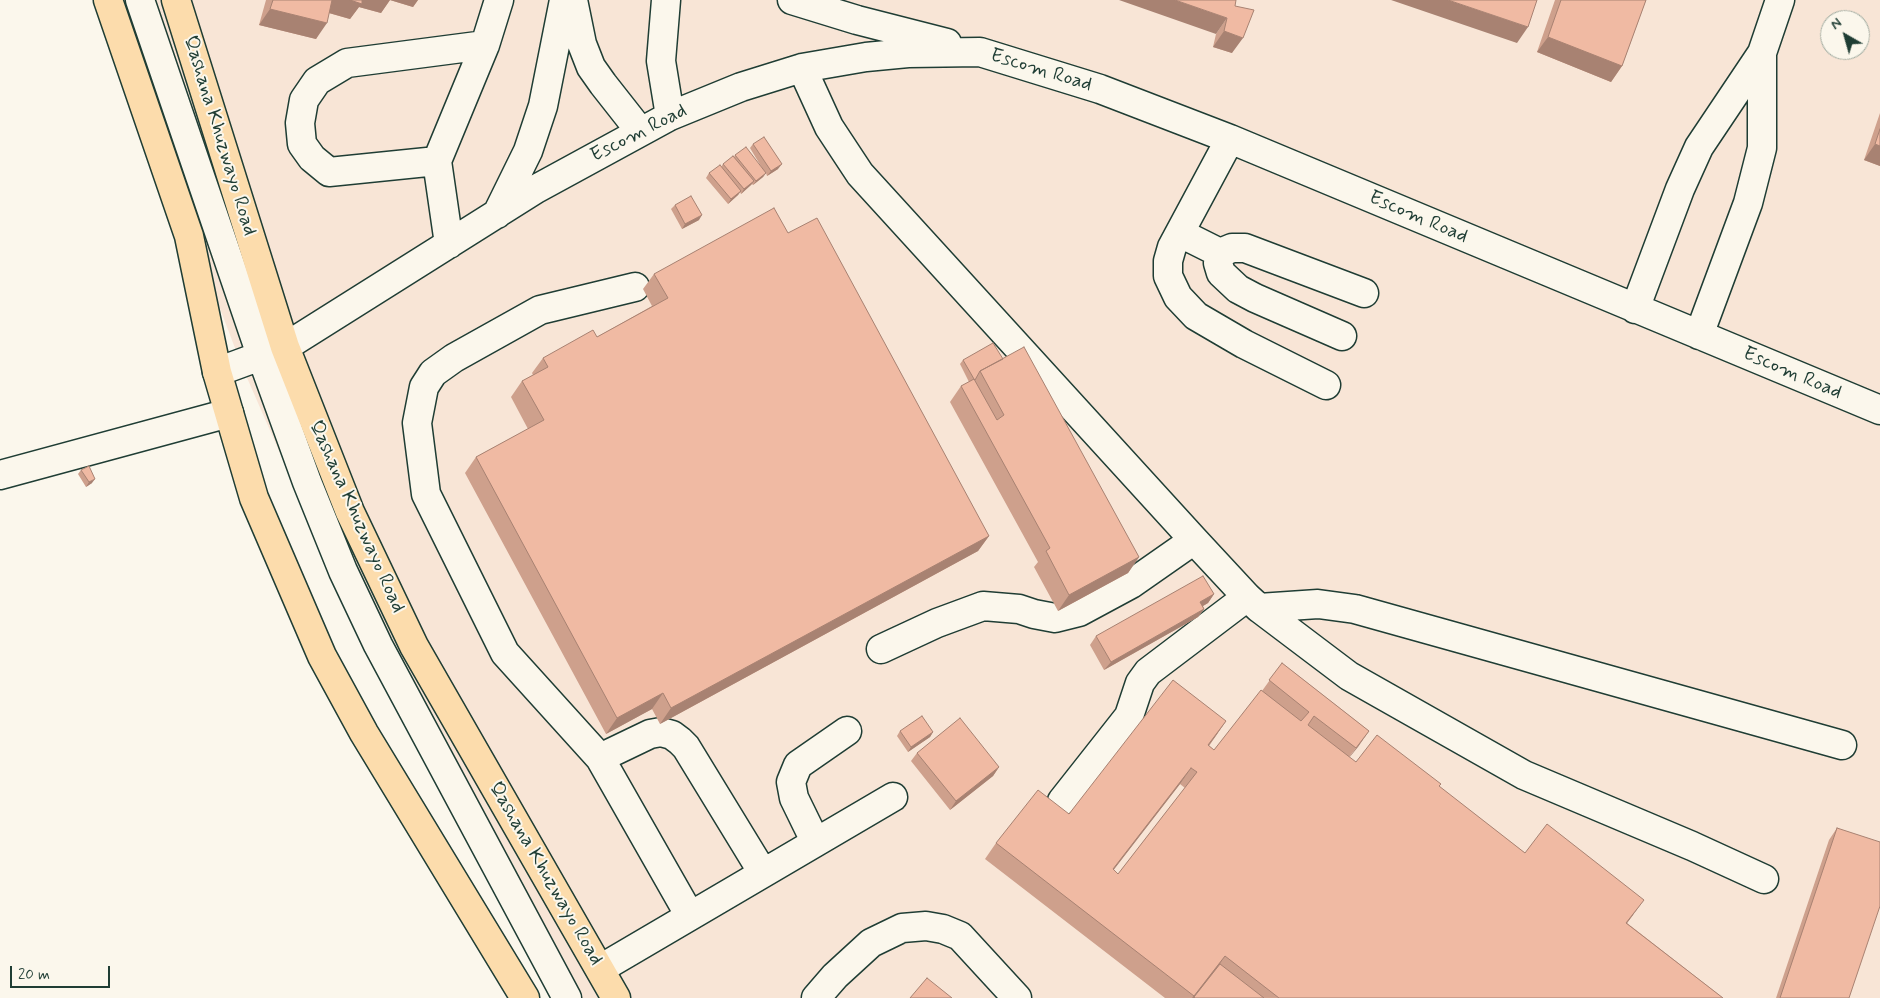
<!DOCTYPE html>
<style>
body{margin:0}
#map{position:relative;width:1880px;height:998px;overflow:hidden;background:#fbf7ec;font-family:Mynerve,sans-serif}
canvas{display:block}
.north{position:absolute;left:1820px;top:10px;width:50px;height:50px;box-sizing:border-box;background:#fbf7ec;border:1px solid #a3ada2;border-radius:50%;rotate:322deg;font-size:14px;font-weight:700;line-height:20px;text-align:center;color:#1f3d34}
.north::after{content:'';display:block;margin:auto;width:18px;height:22px;background:#1f3d34;clip-path:polygon(50% 0,100% 100%,50% 72%,0 100%)}
.scale{position:absolute;left:10px;top:966px;width:100px;height:22px;box-sizing:border-box;border:2px solid #1f3d34;border-top:0;padding-left:6px;font-size:15px;line-height:18px;white-space:nowrap;color:#1f3d34;-webkit-text-stroke:4px #fbf7ec;paint-order:stroke}
</style>
<div id="map">
<canvas width="1880" height="998"></canvas>
<div class="north">N</div>
<div class="scale">20 m</div>
</div>
<script>
const ctx = document.querySelector('canvas').getContext('2d');
ctx.lineJoin = 'round';
function paint(path, color) {
  ctx.fillStyle = color;
  ctx.fill(path, 'evenodd');
}
function poly(rows) {
  const path = new Path2D();
  for (const r of rows) {
    path.moveTo(r[0], r[1]);
    for (let i = 2; i < r.length; i += 2) path.lineTo(r[i], r[i + 1]);
  }
  return path;
}
function stroke(path, color, width, dash) {
  ctx.strokeStyle = color;
  ctx.lineWidth = width;
  ctx.lineCap = dash ? 'butt' : 'round';
  ctx.setLineDash(dash || []);
  ctx.stroke(path);
}
function write(font, color, halo, rows, align = 'center') {
  ctx.font = font + ' Mynerve,sans-serif';
  ctx.lineWidth = 4;
  ctx.setLineDash([]);
  ctx.textBaseline = 'middle';
  ctx.strokeStyle = halo;
  ctx.fillStyle = color;
  for (const [text, x, y, turn = 0] of rows) {
    ctx.save();
    ctx.translate(x, y);
    ctx.rotate((+turn || 0) * Math.PI / 180);
    ctx.textAlign = isNaN(turn) ? turn : align;
    if (halo) ctx.strokeText(text, 0, 0);
    ctx.fillText(text, 0, 0);
    ctx.restore();
  }
}
const built = poly([
 [113,0,1880,0,1880,998,567,998,327,561,241,364,193,237],
 [1830,20,1860,20,1860,50,1830,50]
]);
const minor = poly([
 [140,0,261,355,307,482,343,571,378,645,567,998],
 [573,0,582,44,591,67,603,84,640,131],
 [666,0,661,61,670,116],
 [792,0,857,20,947,43],
 [802,68,829,127,860,174,1194,540,1247,597,1259,608,1349,676,1524,775,1692,846,1764,879],
 [1230,139,1172,247,1168,261,1168,276,1178,297,1196,316,1244,344,1326,385],
 [437,161,329,172,312,158,302,144,300,123,304,100,317,81,347,63,485,45],
 [497,214,528,151,543,106,564,0],
 [1180,233,1220,253,1232,248,1245,248,1364,293],
 [449,244,437,161,485,45,499,0],
 [1220,253,1218,263,1221,273,1238,289,1255,298,1342,336],
 [635,287,540,310,454,358,433,373,424,387,417,423,426,494,505,653,600,758,690,916],
 [1635,309,1680,189,1699,147,1762,53,1780,0],
 [1699,335,1748,203,1762,148,1762,53],
 [217,372,285,347,536,189,670,116,741,87,802,68,866,57,908,53,980,52,1100,89,1230,139,1880,410],
 [0,475,229,413],
 [1259,608,1318,604,1355,609,1842,745],
 [881,649,937,623,983,606,1019,609,1034,614,1055,618,1079,612,1131,584,1194,540],
 [600,758,650,734,661,732,672,735,680,741,686,747,763,873],
 [1062,801,1129,716,1140,683,1148,672,1247,597],
 [815,841,794,798,791,782,798,765,847,731],
 [600,969,893,797],
 [816,998,835,976,871,943,902,928,926,926,943,929,960,936,1017,998]
]);
const major = poly([
 [108,0,189,236,217,372,254,498,322,656,364,733,525,998],
 [176,0,285,347,350,512,414,646,616,998]
]);
const wall = poly([
 [266,0,418,0,413,7,390,0,381,13,359,7,350,19,329,13,316,39,259,25],
 [1555,0,1646,0,1622,66,1611,82,1537,52],
 [1235,6,1232,53,1213,47,1216,34],
 [1880,113,1880,166,1864,160],
 [753,144,778,169,767,176,766,173,763,177,753,185,752,184,741,194,740,192,738,195,728,204,706,178,709,173,721,167,723,164,734,157,735,155,762,168,750,148],
 [675,205,699,220,682,229,671,209],
 [788,233,989,536,978,551,660,724,652,709,606,734,465,473,476,457,528,429,511,397,522,381,533,375,532,373,543,358,597,337,652,306,643,289,654,274],
 [1003,359,1139,557,1128,573,1058,611,1034,567,1038,562,950,402,961,386,969,382,960,364,963,360],
 [81,470,92,483,86,487,78,474],
 [1214,594,1208,603,1203,606,1204,609,1198,617,1104,670,1090,645,1096,636],
 [1282,663,1369,731,1349,757,1356,762,1439,787,1525,853,1633,915,1627,923,1723,998,1194,998,1214,972,1194,998,1165,998,985,859,996,843,1069,814,1226,721,1209,746,1214,750,1262,691],
 [1180,784,1185,788,1118,874,1113,870],
 [900,731,933,732,930,737,908,752,897,736],
 [917,753,999,767,993,776,950,810,911,761],
 [1837,828,1849,998,1776,998,1829,840]
]);
const shadedWall = poly([
 [330,0,418,0,413,7,390,0,381,13,359,7,350,19,322,11],
 [1119,0,1175,0,1227,18,1216,34],
 [1391,0,1448,0,1528,27,1517,43],
 [270,9,327,23,316,39,259,25],
 [1224,31,1243,38,1232,53,1213,47],
 [1548,37,1622,66,1611,82,1537,52],
 [1875,144,1880,146,1880,166,1864,160],
 [782,164,778,169,767,176,771,171],
 [766,173,763,177,753,185,756,181],
 [754,181,751,185,741,194,744,189],
 [741,191,738,195,728,204,731,199],
 [702,215,699,220,682,229,685,224],
 [95,479,92,483,86,487,89,482],
 [989,536,978,551,660,724,671,708],
 [1139,557,1128,573,1058,611,1069,595],
 [1214,594,1208,603,1194,611,1200,602],
 [1204,609,1198,617,1104,670,1111,662],
 [663,693,652,709,606,734,617,718],
 [1226,721,1215,737,1197,761,1208,745],
 [1369,731,1358,747,1344,764,1356,748],
 [933,732,930,737,908,752,911,747],
 [999,767,993,776,950,810,956,801],
 [1191,768,1180,784,1102,885,1113,869],
 [1644,900,1633,915,1615,939,1626,923],
 [1225,956,1214,972,1194,998,1192,998]
]);
const building = poly([
 [273,0,332,0,327,23,270,9,273,0],
 [350,0,362,0,362,4,350,0],
 [1175,0,1236,0,1235,6,1254,10,1243,38,1224,31,1227,18,1175,0],
 [1448,0,1537,0,1528,27,1448,0],
 [1561,0,1646,0,1622,66,1548,37,1561,0],
 [1880,129,1880,146,1875,144,1880,129],
 [764,137,782,164,771,171,753,144,764,137],
 [746,147,766,173,756,181,735,155,746,147],
 [733,156,754,181,744,189,723,164,733,156],
 [720,165,741,191,731,199,709,173,720,165],
 [691,196,702,215,685,224,675,205,691,196],
 [774,208,788,233,817,218,989,536,671,708,663,693,617,718,476,457,544,420,522,381,548,367,543,358,593,330,597,337,668,298,654,274,774,208],
 [993,343,1003,359,980,371,975,380,974,379,963,360,993,343],
 [1024,347,1139,557,1069,595,1046,551,1050,548,961,386,974,379,997,420,1004,415,980,371,1024,347],
 [89,466,95,479,89,482,81,470,89,466],
 [1203,576,1214,594,1200,602,1204,609,1111,662,1096,636,1203,576],
 [1282,663,1369,731,1356,748,1314,716,1308,725,1356,762,1377,735,1441,784,1439,786,1525,853,1547,824,1644,900,1626,923,1723,998,1279,998,1225,956,1194,996,996,843,1038,790,1069,814,1173,680,1226,721,1208,745,1214,750,1261,690,1301,721,1309,712,1269,680,1282,663],
 [1191,768,1197,772,1118,874,1113,869,1191,768],
 [922,716,933,732,911,747,900,731,922,716],
 [960,718,999,767,956,801,917,753,960,718],
 [1837,828,1880,842,1880,906,1849,998,1780,998,1837,828],
 [1220,964,1264,998,1195,998,1194,997,1220,964],
 [927,978,952,998,910,998,927,978]
]);
const streetNames = [
 ["Escom Road",1041,71,17],
 ["Escom Road",639,134,-27],
 ["Qashana Khuzwayo Road",219,136,73],
 ["Escom Road",1418,218,23],
 ["Escom Road",1792,374,23],
 ["Qashana Khuzwayo Road",356,517,66],
 ["Qashana Khuzwayo Road",545,874,60]
];
paint(built, '#f8e5d6');
stroke(minor, '#1f3d34', 31);
stroke(major, '#1f3d34', 31);
stroke(minor, '#fbf7ec', 28);
stroke(major, '#fcdcac', 28);
paint(wall, '#cea08c');
paint(shadedWall, '#a88272');
paint(building, '#f0baa3');
stroke(building, '#a88272', 1);
write('20px', '#1f3d34', '#fbf7ec', streetNames);
</script>
